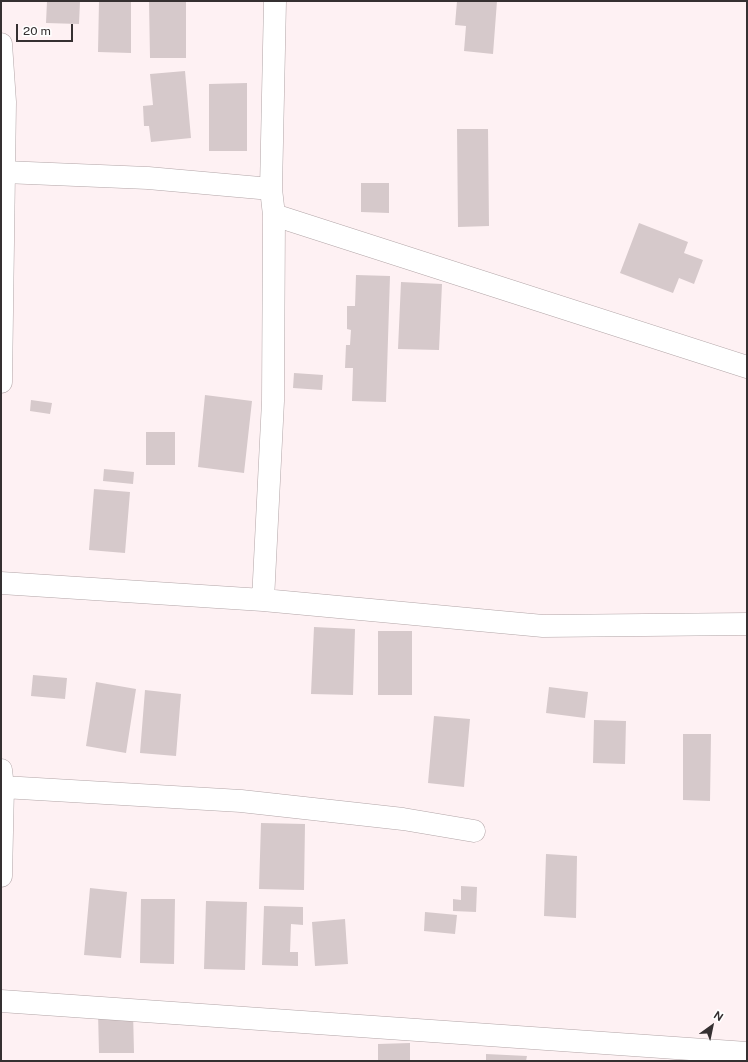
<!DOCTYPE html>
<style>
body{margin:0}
#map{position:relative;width:748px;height:1062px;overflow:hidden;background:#fef1f3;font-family:"Public Sans",sans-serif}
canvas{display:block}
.frame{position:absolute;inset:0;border:2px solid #353031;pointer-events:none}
.north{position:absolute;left:692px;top:1006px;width:40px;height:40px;-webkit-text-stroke:3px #fff;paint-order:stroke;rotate:33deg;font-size:11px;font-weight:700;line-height:16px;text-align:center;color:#353031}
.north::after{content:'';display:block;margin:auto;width:14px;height:18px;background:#353031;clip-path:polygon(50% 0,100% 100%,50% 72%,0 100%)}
.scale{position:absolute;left:16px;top:24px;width:57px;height:18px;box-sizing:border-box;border:2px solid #353031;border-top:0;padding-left:5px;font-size:12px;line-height:14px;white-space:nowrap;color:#353031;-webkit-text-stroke:3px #fff;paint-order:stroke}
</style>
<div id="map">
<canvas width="748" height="1062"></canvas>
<div class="frame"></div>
<div class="north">N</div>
<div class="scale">20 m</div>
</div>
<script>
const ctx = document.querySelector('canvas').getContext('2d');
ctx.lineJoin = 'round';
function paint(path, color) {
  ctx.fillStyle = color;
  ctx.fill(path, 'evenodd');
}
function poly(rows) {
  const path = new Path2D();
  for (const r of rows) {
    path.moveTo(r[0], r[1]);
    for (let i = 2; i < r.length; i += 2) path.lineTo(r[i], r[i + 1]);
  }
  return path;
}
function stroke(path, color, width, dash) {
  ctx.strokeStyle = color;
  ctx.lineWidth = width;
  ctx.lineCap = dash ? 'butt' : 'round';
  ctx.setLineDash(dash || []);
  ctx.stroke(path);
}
const building = poly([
 [47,1,80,1,79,24,46,23],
 [99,1,131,1,131,53,98,52],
 [149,1,186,1,186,58,150,58],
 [457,1,497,1,493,54,464,51,466,26,455,25],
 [185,71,191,138,151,142,149,126,144,126,143,106,153,105,150,74],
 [247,83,247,151,209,151,209,84],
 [457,129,488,129,489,226,458,227],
 [361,183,389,183,389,213,361,212],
 [639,223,688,242,684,253,703,260,694,284,679,278,673,293,620,273],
 [356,275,390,276,386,402,352,401,353,368,345,368,346,345,350,345,351,330,347,329,347,306,355,306],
 [401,282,442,284,439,350,398,349],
 [294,373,323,375,322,390,293,388],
 [205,395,252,401,244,473,198,467],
 [31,400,52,403,50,414,30,411],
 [146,432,175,432,175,465,146,465],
 [104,469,134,472,133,484,103,481],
 [94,489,130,492,125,553,89,550],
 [314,627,355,629,353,695,311,694],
 [378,631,412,631,412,695,378,695],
 [33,675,67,678,65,699,31,696],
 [96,682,136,689,126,753,86,746],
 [549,687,588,692,585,718,546,713],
 [145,690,181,694,176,756,140,753],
 [434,716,470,719,464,787,428,783],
 [594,720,626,721,625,764,593,763],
 [683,734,711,734,710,801,683,800],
 [261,823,305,824,304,890,259,889],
 [546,854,577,856,576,918,544,916],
 [461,886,477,887,476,912,453,911,453,899,461,900],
 [90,888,127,892,121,958,84,955],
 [141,899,175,899,174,964,140,963],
 [206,901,247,902,245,970,204,969],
 [264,906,303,907,303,925,291,924,290,952,298,952,298,966,262,965],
 [425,912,457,915,455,934,424,931],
 [345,919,348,964,315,966,312,922],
 [133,1011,134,1053,99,1053,98,1012],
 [410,1043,410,1061,378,1061,378,1044],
 [486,1054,527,1056,526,1061,486,1061]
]);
const minor = poly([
 [1,44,5,102,1,382],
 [4,172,148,178,271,189],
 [274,215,747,367],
 [1,583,263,600,543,626,747,624],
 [263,600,273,401,274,215,271,189,275,1],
 [1,770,3,787,1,876],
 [3,787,241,801,403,819,474,831],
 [1,1001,747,1053]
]);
paint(building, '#d6c9cb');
stroke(minor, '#b2a5a7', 23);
stroke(minor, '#fff', 22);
</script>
